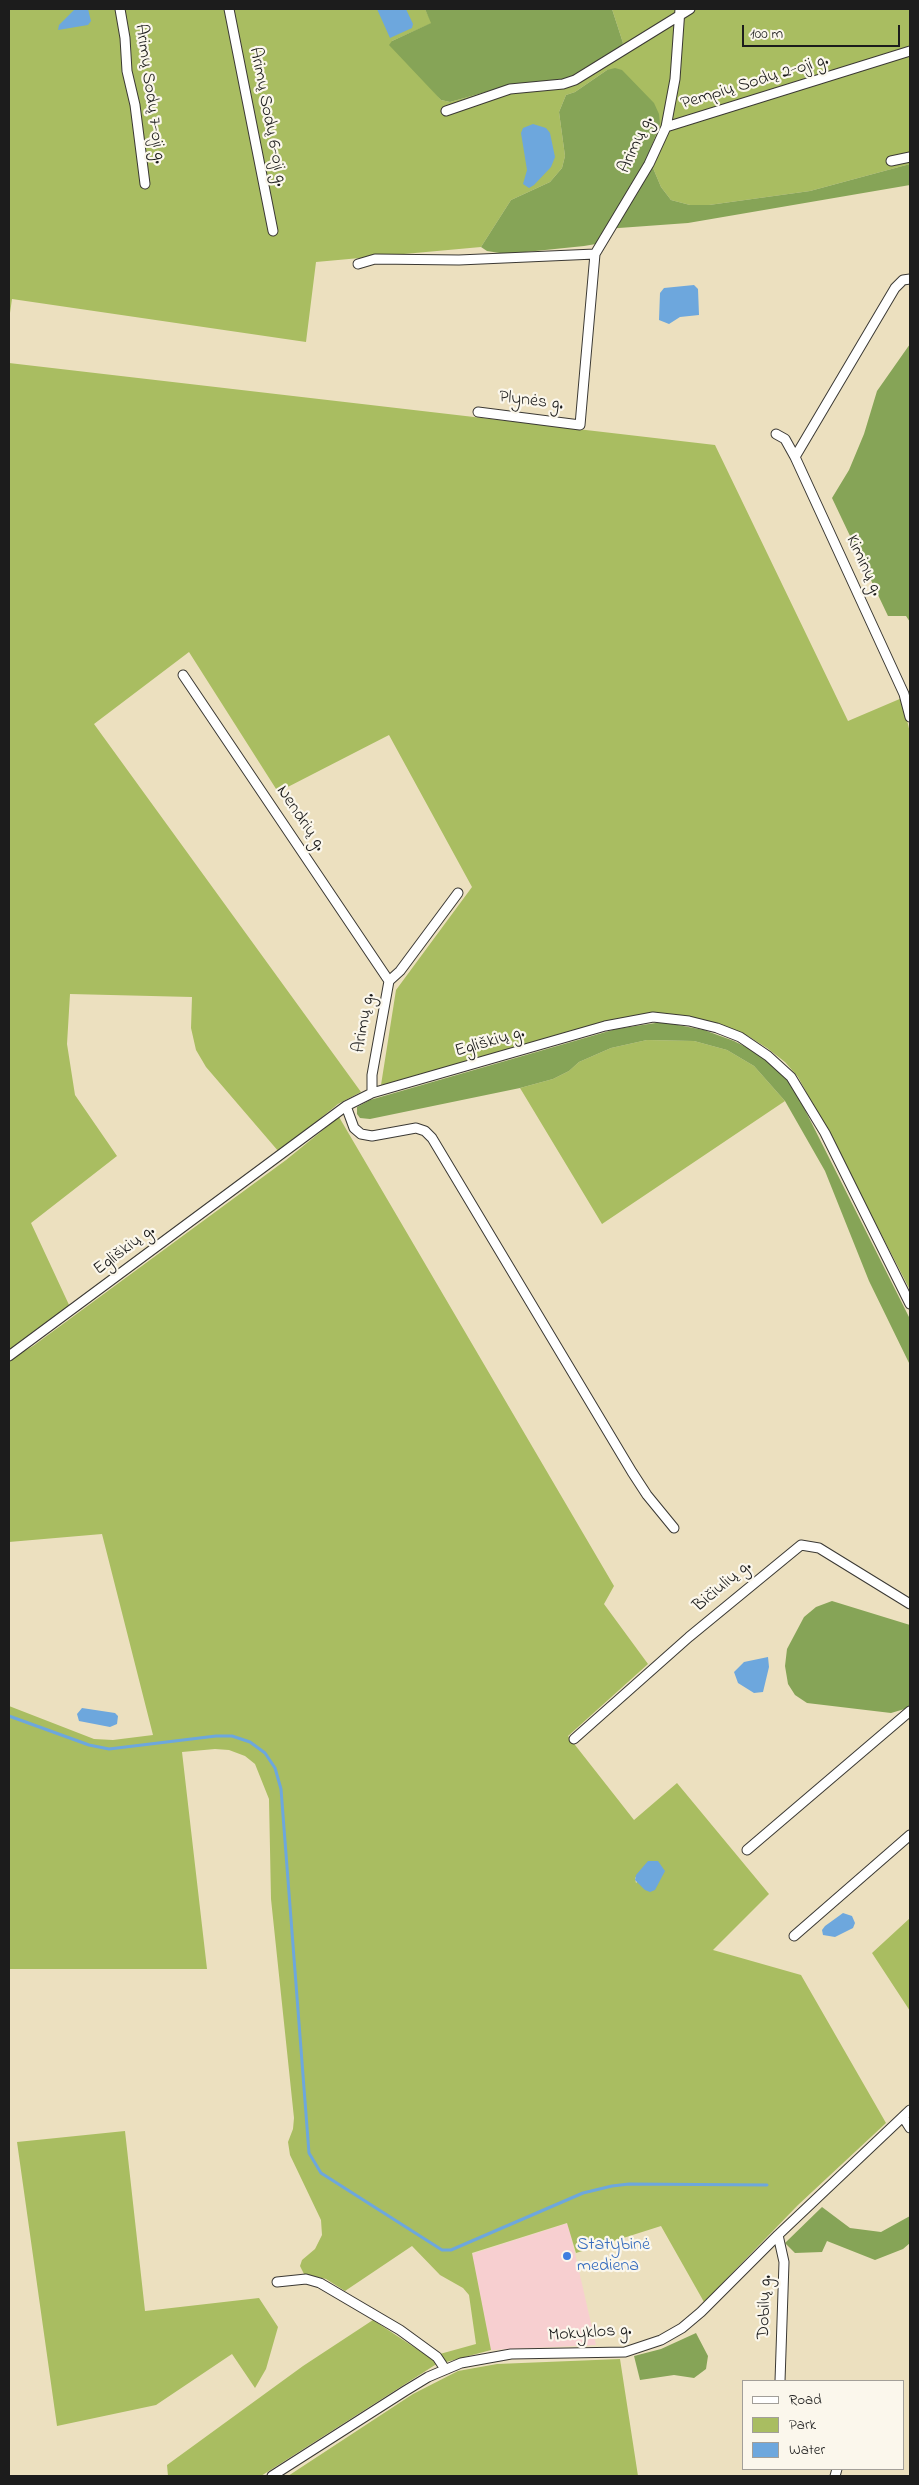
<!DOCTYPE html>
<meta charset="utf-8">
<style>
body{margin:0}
#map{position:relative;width:919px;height:2485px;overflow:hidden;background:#ece0bf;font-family:"Indie Flower",sans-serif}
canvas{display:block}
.frame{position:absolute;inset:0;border:10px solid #1c1c1c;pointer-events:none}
.legend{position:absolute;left:742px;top:2380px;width:162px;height:90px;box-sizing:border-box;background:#fbf7ec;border:1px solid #a29f99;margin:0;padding:6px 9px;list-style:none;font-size:15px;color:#1c1c1c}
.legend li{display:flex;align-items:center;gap:10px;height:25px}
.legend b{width:25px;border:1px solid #a29f99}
.scale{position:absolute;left:742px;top:25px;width:158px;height:22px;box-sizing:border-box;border:2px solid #1c1c1c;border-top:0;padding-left:6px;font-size:15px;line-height:18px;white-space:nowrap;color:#1c1c1c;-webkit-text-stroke:4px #fbf7ec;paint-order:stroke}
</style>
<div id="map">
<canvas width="919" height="2485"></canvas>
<div class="frame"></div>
<ul class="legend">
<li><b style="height:6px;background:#fff"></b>Road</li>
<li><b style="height:14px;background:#a9bd61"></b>Park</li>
<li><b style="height:14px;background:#6da7dd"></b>Water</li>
</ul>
<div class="scale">100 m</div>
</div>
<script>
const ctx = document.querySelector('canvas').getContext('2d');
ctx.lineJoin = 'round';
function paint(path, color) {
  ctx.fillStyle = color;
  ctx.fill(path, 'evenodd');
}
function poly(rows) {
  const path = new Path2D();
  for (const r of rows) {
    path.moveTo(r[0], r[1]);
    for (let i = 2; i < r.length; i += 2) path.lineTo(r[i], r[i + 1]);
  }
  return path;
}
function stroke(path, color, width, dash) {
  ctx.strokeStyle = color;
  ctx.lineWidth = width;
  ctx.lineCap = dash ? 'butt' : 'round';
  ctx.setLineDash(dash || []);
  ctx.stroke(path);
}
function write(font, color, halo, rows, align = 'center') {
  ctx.font = font + ' "Indie Flower",sans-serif';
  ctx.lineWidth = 4.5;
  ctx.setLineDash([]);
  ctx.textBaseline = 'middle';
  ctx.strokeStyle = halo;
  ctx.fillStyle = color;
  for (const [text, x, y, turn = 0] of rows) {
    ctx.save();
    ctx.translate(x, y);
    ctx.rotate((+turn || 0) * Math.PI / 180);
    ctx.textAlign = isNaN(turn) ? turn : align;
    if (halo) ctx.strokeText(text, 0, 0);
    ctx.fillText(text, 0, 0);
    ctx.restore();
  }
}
const built = poly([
 [568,2223,596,2345,491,2350,472,2254]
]);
const green = poly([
 [9,9,425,9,432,23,392,41,441,100,450,102,511,85,557,80,623,43,612,9,910,9,910,164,810,191,709,205,690,205,671,200,661,187,648,156,660,124,607,70,575,92,566,95,559,112,565,156,562,168,550,182,511,200,481,247,316,262,306,342,12,299,9,320],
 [9,363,715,445,848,721,902,698,910,733,910,1290,832,1139,798,1077,785,1062,767,1048,748,1036,721,1025,690,1017,664,1013,642,1014,612,1020,433,1073,381,1085,396,990,472,887,389,735,278,792,189,652,94,724,361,1092,338,1104,279,1152,206,1067,196,1050,191,1028,192,997,70,994,67,1044,75,1095,117,1156,31,1223,70,1307,9,1350],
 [647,1040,694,1041,727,1050,754,1066,785,1101,602,1224,520,1088,553,1079,569,1071,579,1062,611,1048],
 [339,1117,614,1586,604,1604,648,1664,568,1736,634,1820,677,1783,769,1894,713,1950,801,1975,886,2123,798,2205,704,2302,661,2226,576,2253,567,2223,472,2253,491,2350,435,2365,261,2476,168,2476,167,2465,303,2366,373,2320,429,2357,476,2344,469,2295,463,2288,440,2275,412,2246,345,2291,326,2279,304,2274,300,2266,302,2260,315,2249,322,2235,321,2220,290,2155,288,2142,293,2129,294,2118,271,1899,269,1799,255,1764,245,1756,229,1750,215,1749,182,1752,207,1969,9,1969,9,1706,94,1739,113,1740,153,1735,102,1534,9,1542,9,1360,33,1346,286,1160],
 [652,1861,658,1861,636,1883,635,1878],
 [910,1918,910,2011,872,1953],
 [125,2131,145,2311,259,2298,278,2327,266,2369,255,2388,232,2354,156,2405,57,2426,17,2142],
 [620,2359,638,2476,288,2476,413,2394,458,2371,497,2364]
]);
const forest = poly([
 [425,9,612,9,623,43,621,46,566,79,511,85,450,102,441,100,389,45,392,41,431,23],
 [615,68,622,70,654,103,659,114,660,124,648,156,661,187,671,200,690,205,709,205,810,191,910,164,910,185,688,223,605,229,596,244,584,246,506,254,487,251,481,247,511,200,550,182,562,168,565,156,559,112,566,95,575,92,607,70],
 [910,344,910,622,906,616,888,616,832,498,849,470,864,434,877,391],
 [662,1022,704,1030,734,1041,754,1051,781,1072,793,1086,910,1319,910,1365,869,1281,825,1171,785,1101,754,1066,727,1050,694,1041,647,1040,611,1048,579,1062,569,1071,553,1079,520,1088,370,1119,360,1118,357,1114,357,1107,370,1100,616,1029],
 [832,1601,910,1625,910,1706,908,1708,891,1713,807,1703,795,1695,788,1684,785,1666,787,1649,804,1617,816,1607],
 [822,2207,850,2228,881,2232,910,2216,910,2243,903,2249,875,2260,827,2241,822,2252,795,2253,785,2243],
 [696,2333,708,2356,706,2369,694,2378,674,2375,640,2380,634,2356,661,2349]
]);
const water = poly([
 [75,9,88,9,91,21,88,25,58,30,59,25],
 [377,9,406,9,413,24,412,28,390,38],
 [533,124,546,128,550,133,555,157,551,167,534,185,529,188,523,184,527,170,521,133,523,128],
 [694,285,698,289,699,315,680,317,669,324,659,320,660,293,664,288],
 [768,1657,769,1667,763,1692,754,1693,738,1683,734,1672,744,1662],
 [82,1708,115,1713,118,1716,117,1724,110,1727,79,1721,77,1714],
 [648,1861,658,1861,665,1871,655,1890,650,1892,645,1890,635,1880,636,1875],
 [843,1913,852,1916,855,1923,853,1928,835,1937,823,1935,822,1930,825,1926]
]);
const stream = poly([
 [9,1716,89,1745,109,1749,216,1736,232,1736,250,1742,265,1753,275,1768,281,1789,309,2153,321,2173,442,2250,451,2250,583,2193,612,2186,629,2184,767,2185]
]);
const minor = poly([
 [120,9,125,38,127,71,135,105,145,184],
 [229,9,273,231],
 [446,111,510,89,563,84,575,80,690,9],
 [666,127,910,51],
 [891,161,910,157],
 [358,264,375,259,459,260,595,254],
 [478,412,580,425,595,254,649,164,666,127,675,79,680,9],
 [776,434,785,439,795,457,904,694,910,717],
 [795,457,895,288,903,280,910,279],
 [183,675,389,981],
 [372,1093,372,1075,389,981,400,971,458,893],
 [346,1106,354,1128,361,1134,372,1136,416,1128,425,1131,432,1138,632,1472,647,1495,674,1528],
 [9,1356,346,1106,372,1093,605,1026,653,1017,689,1021,717,1028,740,1037,768,1056,791,1077,825,1133,910,1304],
 [574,1739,689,1637,801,1545,819,1548,910,1604],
 [747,1850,910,1711],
 [794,1936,910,1835],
 [903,2117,910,2128],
 [778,2235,784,2262,780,2381],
 [277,2282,306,2279,320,2283,400,2330,437,2357,445,2369],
 [272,2476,405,2391,428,2377,461,2363,511,2354,625,2352,661,2340,682,2328,701,2312,778,2235,910,2110],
 [835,2476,837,2469]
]);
const markers = [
 [567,2256,5,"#3f7fe0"]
];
const streetNames = [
 ["Pempių Sodų 2-oji g.",755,83,-17],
 ["Arimų Sodų 7-oji g.",149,94,82],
 ["Arimų Sodų 6-oji g.",267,117,79],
 ["Arimų g.",637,145,-65],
 ["Plynės g.",531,402,7],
 ["Kiminų g.",863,566,65],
 ["Nendrių g.",300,819,56],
 ["Arimų g.",365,1023,-80],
 ["Egliškių g.",490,1043,-16],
 ["Egliškių g.",125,1251,-37],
 ["Bičiulių g.",723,1587,-40],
 ["Dobilų g.",766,2307,-88],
 ["Mokyklos g.",590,2334,-4]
];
const shopNames = [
 ["Statybinė",577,2246],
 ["mediena",577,2267]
];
paint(built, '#f7cfd0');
paint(green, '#a9bd61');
paint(forest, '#86a457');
paint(water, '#6da7dd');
stroke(stream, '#6da7dd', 3);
stroke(minor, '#3b3934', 11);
stroke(minor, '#fff', 9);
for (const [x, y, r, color] of markers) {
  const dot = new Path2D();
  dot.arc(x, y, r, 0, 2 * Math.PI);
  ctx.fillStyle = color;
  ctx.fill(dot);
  stroke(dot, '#fbf7ec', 2);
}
write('18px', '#1c1c1c', '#fbf7ec', streetNames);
write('18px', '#366cbe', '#fbf7ec', shopNames, 'left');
</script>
